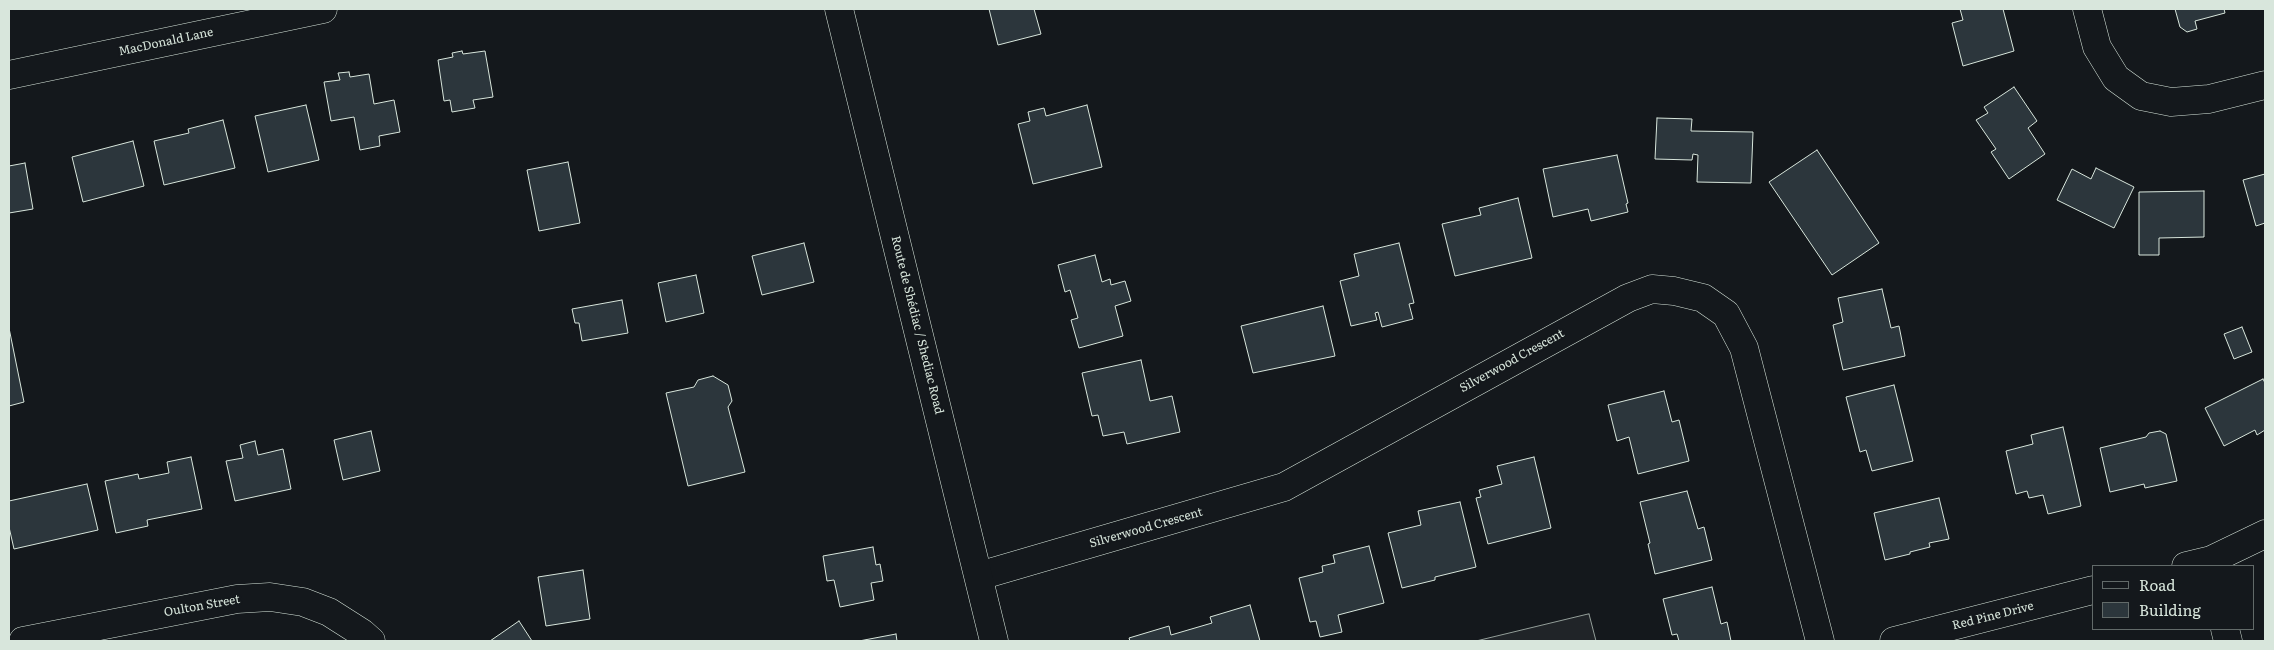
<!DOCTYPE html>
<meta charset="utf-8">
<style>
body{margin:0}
#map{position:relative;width:2274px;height:650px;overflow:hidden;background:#14181c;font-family:Literata,serif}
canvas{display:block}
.frame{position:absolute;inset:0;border:10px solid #d8e6dc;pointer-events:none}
.legend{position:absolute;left:2092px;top:565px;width:162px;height:65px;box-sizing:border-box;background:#14181c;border:1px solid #626a69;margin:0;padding:6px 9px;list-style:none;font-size:15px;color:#d8e6dc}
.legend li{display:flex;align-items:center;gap:10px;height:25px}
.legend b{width:25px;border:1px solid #626a69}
</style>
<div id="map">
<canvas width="2274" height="650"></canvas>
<div class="frame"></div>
<ul class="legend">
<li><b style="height:6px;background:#14181c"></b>Road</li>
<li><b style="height:14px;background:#2c363c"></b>Building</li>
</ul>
</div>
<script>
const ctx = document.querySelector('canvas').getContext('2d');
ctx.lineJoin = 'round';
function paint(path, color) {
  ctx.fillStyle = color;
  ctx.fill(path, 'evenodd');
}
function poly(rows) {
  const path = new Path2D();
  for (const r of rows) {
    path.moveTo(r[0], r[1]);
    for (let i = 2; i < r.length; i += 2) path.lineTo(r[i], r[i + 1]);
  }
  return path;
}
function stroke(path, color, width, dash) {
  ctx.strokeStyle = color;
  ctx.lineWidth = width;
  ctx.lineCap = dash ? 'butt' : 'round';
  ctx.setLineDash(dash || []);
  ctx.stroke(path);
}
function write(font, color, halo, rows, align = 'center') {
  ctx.font = font + ' Literata,serif';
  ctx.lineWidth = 4;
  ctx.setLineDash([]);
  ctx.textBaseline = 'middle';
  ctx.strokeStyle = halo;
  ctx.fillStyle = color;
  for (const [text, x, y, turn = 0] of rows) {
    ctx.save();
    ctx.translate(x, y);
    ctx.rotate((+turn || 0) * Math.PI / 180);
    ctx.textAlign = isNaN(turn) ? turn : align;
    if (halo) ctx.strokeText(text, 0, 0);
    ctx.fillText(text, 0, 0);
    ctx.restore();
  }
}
const green = poly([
 [1589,614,1596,641,1476,641,1588,614,1589,614]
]);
const building = poly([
 [989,9,1034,9,1041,34,998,45,989,9],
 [1960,9,2003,9,2014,51,1963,66,1952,23,1963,20,1960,9],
 [2175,9,2224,9,2225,13,2195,21,2197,29,2187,32,2180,27,2175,9],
 [462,51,463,54,485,51,493,97,473,100,475,108,452,112,450,100,444,101,438,60,453,57,452,53,462,51],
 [349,72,350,77,369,74,374,104,394,100,400,132,379,136,380,146,360,150,354,117,331,121,324,82,340,80,338,73,349,72],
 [2014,87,2037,121,2028,128,2045,154,2009,179,1991,152,1996,149,1976,120,1988,113,1984,107,2014,87],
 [306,105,319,160,268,172,255,116,306,105],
 [1087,105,1102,167,1033,184,1018,124,1030,121,1028,112,1044,108,1046,116,1087,105],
 [1657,118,1692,119,1691,131,1753,132,1751,183,1697,182,1698,155,1693,154,1692,160,1655,159,1657,118],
 [223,120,235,168,164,185,154,141,189,133,188,129,223,120],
 [133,141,144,186,83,202,72,157,133,141],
 [1817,150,1879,243,1832,275,1769,182,1817,150],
 [1617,155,1628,203,1626,204,1628,212,1591,221,1588,209,1553,217,1543,169,1617,155],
 [568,162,580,223,539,231,527,170,568,162],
 [25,163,33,209,9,213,9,166,25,163],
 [2096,168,2134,187,2114,228,2057,200,2072,169,2091,179,2096,168],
 [2265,174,2265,223,2256,226,2243,180,2265,174],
 [2204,191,2204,237,2159,238,2159,255,2139,255,2139,192,2204,191],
 [1518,198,1532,258,1455,276,1442,224,1481,215,1479,208,1518,198],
 [804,243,814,282,762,295,752,256,804,243],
 [1399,243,1414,303,1409,304,1413,319,1382,327,1378,312,1375,313,1377,320,1351,326,1340,281,1359,276,1354,254,1399,243],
 [1095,255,1102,282,1110,279,1111,285,1125,281,1131,301,1115,306,1123,336,1079,348,1071,320,1078,318,1070,290,1065,292,1058,265,1095,255],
 [696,275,704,313,666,322,658,283,696,275],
 [1882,289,1891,328,1899,326,1905,356,1843,370,1833,325,1843,322,1838,298,1882,289],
 [622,300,628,333,582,341,579,323,575,323,572,309,622,300],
 [1323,306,1335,356,1253,373,1241,326,1323,306],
 [2242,327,2252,352,2234,359,2224,334,2242,327],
 [9,328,24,402,9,406,9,328],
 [1141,360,1150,401,1172,396,1180,432,1127,444,1124,432,1103,436,1098,415,1092,416,1082,373,1141,360],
 [713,376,728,385,732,401,728,407,745,472,688,486,666,393,694,387,698,380,713,376],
 [2263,379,2265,383,2265,430,2257,435,2255,430,2224,446,2205,408,2263,379],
 [1894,385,1913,461,1872,471,1866,450,1860,452,1846,397,1894,385],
 [1664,391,1672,422,1679,420,1689,461,1638,474,1629,437,1617,441,1608,405,1664,391],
 [2063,427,2081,506,2048,514,2043,495,2029,498,2027,491,2016,494,2006,451,2033,444,2031,435,2063,427],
 [371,431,380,471,343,480,334,440,371,431],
 [2160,431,2166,434,2177,481,2145,488,2144,484,2110,492,2100,448,2146,437,2149,433,2160,431],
 [255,441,258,455,283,449,291,489,235,501,226,461,243,458,240,445,255,441],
 [191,457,202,509,147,520,148,526,116,533,105,481,138,474,139,479,169,473,167,462,191,457],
 [1534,457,1551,528,1488,544,1476,498,1481,497,1479,490,1502,484,1497,466,1534,457],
 [87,484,98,530,14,549,9,527,9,501,87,484],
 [1687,491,1698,529,1704,527,1712,560,1655,574,1648,544,1650,543,1640,502,1687,491],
 [1939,498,1949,539,1929,543,1930,547,1910,552,1910,554,1885,560,1874,513,1939,498],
 [1460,502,1476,567,1435,577,1435,580,1402,588,1388,533,1421,525,1418,511,1460,502],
 [1369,546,1384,603,1338,615,1342,632,1320,637,1316,621,1310,622,1299,578,1323,572,1322,566,1335,563,1333,555,1369,546],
 [873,547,876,565,880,564,883,581,871,583,874,600,840,607,834,580,827,581,823,556,873,547],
 [583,570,590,619,546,626,538,577,583,570],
 [1712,587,1721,624,1727,622,1731,641,1679,641,1677,634,1672,635,1663,599,1712,587],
 [1250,605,1260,641,1130,641,1129,638,1169,626,1171,635,1212,623,1210,617,1250,605],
 [519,621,532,641,490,641,519,621],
 [896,634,897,641,859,641,896,634]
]);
const minor = poly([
 [2087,9,2097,47,2116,78,2141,96,2171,102,2209,99,2265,85],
 [9,75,323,9],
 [2186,566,2211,560,2265,534],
 [979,576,1284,487,1628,298,1652,289,1674,291,1703,298,1726,314,1744,348,1820,641],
 [2225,629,2228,641],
 [23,641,237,599,270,597,303,602,329,612,362,633,371,641],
 [1894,641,2093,590]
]);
const major = poly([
 [839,9,994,641]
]);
const streetNames = [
 ["MacDonald Lane",166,42,-12],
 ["Route de Shédiac / Shediac Road",917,325,76],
 ["Silverwood Crescent",1512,361,-29],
 ["Silverwood Crescent",1146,528,-16],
 ["Oulton Street",202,606,-10],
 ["Red Pine Drive",1993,616,-14]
];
paint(green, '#202428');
stroke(green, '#939e99', 1);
paint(building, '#2c363c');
stroke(building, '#d8e6dc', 1);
stroke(minor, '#d8e6dc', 29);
stroke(major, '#d8e6dc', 29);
stroke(minor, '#14181c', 28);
stroke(major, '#14181c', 28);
write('12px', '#d8e6dc', '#14181c', streetNames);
</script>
